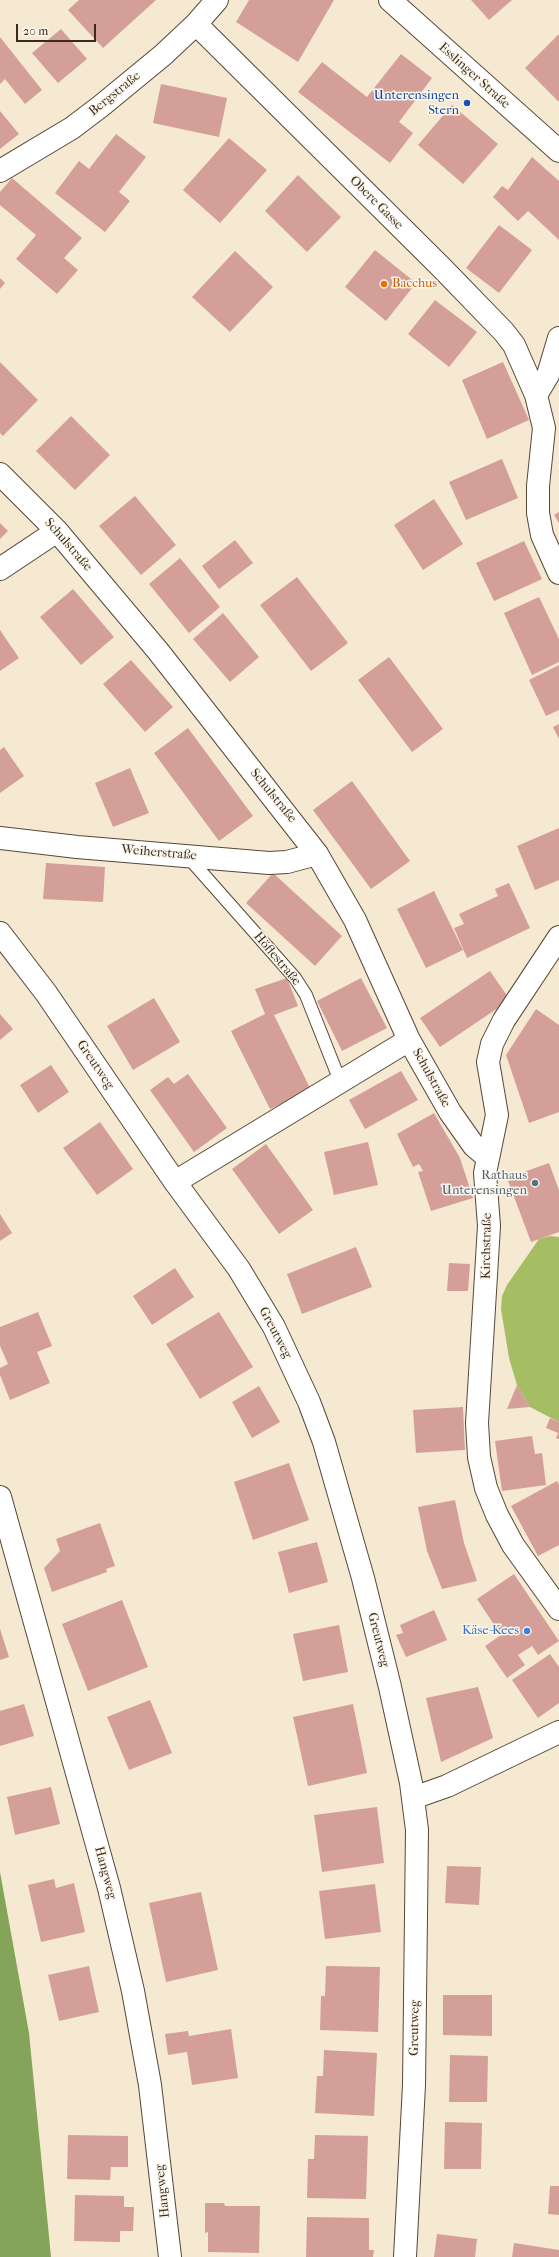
<!DOCTYPE html>
<meta charset="utf-8">
<style>
body{margin:0}
#map{position:relative;width:559px;height:2257px;overflow:hidden;background:#f5e9d2;font-family:"IM FELL French Canon",serif}
canvas{display:block}
.scale{position:absolute;left:16px;top:24px;width:80px;height:18px;box-sizing:border-box;border:2px solid #3b2a1e;border-top:0;padding-left:5px;font-size:12px;line-height:14px;white-space:nowrap;color:#3b2a1e;-webkit-text-stroke:3px #fbf7ec;paint-order:stroke}
</style>
<div id="map">
<canvas width="559" height="2257"></canvas>
<div class="scale">20 m</div>
</div>
<script>
const ctx = document.querySelector('canvas').getContext('2d');
ctx.lineJoin = 'round';
function paint(path, color) {
  ctx.fillStyle = color;
  ctx.fill(path, 'evenodd');
}
function poly(rows) {
  const path = new Path2D();
  for (const r of rows) {
    path.moveTo(r[0], r[1]);
    for (let i = 2; i < r.length; i += 2) path.lineTo(r[i], r[i + 1]);
  }
  return path;
}
function stroke(path, color, width, dash) {
  ctx.strokeStyle = color;
  ctx.lineWidth = width;
  ctx.lineCap = dash ? 'butt' : 'round';
  ctx.setLineDash(dash || []);
  ctx.stroke(path);
}
function write(font, color, halo, rows, align = 'center') {
  ctx.font = font + ' "IM FELL French Canon",serif';
  ctx.lineWidth = 3;
  ctx.setLineDash([]);
  ctx.textBaseline = 'middle';
  ctx.strokeStyle = halo;
  ctx.fillStyle = color;
  for (const [text, x, y, turn = 0] of rows) {
    ctx.save();
    ctx.translate(x, y);
    ctx.rotate((+turn || 0) * Math.PI / 180);
    ctx.textAlign = isNaN(turn) ? turn : align;
    if (halo) ctx.strokeText(text, 0, 0);
    ctx.fillText(text, 0, 0);
    ctx.restore();
  }
}
const green = poly([
 [550,1236,559,1237,559,1422,530,1407,517,1385,509,1358,501,1309,502,1296,507,1285,539,1239]
]);
const forest = poly([
 [0,1872,29,2033,51,2257,0,2257]
]);
const building = poly([
 [79,0,156,0,103,48,68,10],
 [249,0,334,0,298,62,236,22],
 [471,0,512,0,489,20],
 [61,29,87,59,58,83,32,53],
 [559,34,559,102,525,68],
 [0,37,42,90,25,104,5,79,0,84],
 [401,54,432,78,399,122,413,133,390,163,298,92,322,62,367,97],
 [161,84,227,98,219,137,153,123],
 [452,105,498,144,463,184,418,145],
 [0,111,19,134,0,149],
 [116,134,146,157,119,192,130,201,105,232,55,193,79,161,89,169],
 [229,138,267,170,220,223,183,190],
 [532,157,559,181,559,240,528,211,518,221,493,197,502,186,508,190],
 [298,175,341,217,307,252,265,211],
 [12,178,82,238,64,258,78,270,57,294,16,259,36,235,0,205,0,192],
 [499,225,532,250,499,293,466,268],
 [375,250,416,283,386,321,345,287],
 [235,251,273,287,230,332,192,297],
 [0,278,5,283,0,289],
 [435,300,477,332,449,367,408,334],
 [0,362,38,400,3,436,0,433],
 [503,362,529,420,487,439,462,380],
 [71,416,110,455,75,490,36,451],
 [502,459,518,498,466,520,449,482],
 [135,496,176,545,141,575,99,526],
 [434,499,463,544,423,570,394,525],
 [559,512,559,523,554,515],
 [0,523,8,531,0,539],
 [235,540,253,563,219,589,202,566],
 [524,541,542,579,494,601,476,563],
 [180,558,220,607,189,633,149,584],
 [297,577,348,643,311,671,260,605],
 [73,589,114,637,81,665,40,617],
 [539,597,559,639,559,662,532,675,504,613],
 [223,613,259,657,230,682,193,639],
 [0,630,19,658,0,671],
 [389,657,443,729,412,752,358,680],
 [131,660,173,707,145,732,103,684],
 [559,665,559,710,546,716,529,680],
 [559,724,559,739,553,727],
 [188,728,253,816,219,841,154,753],
 [4,747,24,776,0,793,0,750],
 [130,768,149,813,113,827,95,783],
 [352,781,410,861,371,889,313,810],
 [559,828,559,880,535,890,517,846],
 [46,863,105,867,103,902,43,899],
 [273,873,342,936,315,966,246,903],
 [509,883,530,928,467,958,454,928,464,924,459,914,498,896,495,889],
 [434,891,463,950,426,968,397,909],
 [490,971,510,1000,440,1047,420,1018],
 [287,978,298,1006,274,1015,311,1090,270,1109,231,1031,265,1014,255,989],
 [361,978,387,1028,342,1051,317,1001],
 [154,998,180,1042,133,1070,107,1026],
 [536,1009,559,1025,559,1112,529,1123,506,1055],
 [0,1014,13,1029,0,1040],
 [51,1065,69,1092,38,1113,20,1085],
 [401,1071,418,1100,365,1129,349,1100],
 [188,1074,227,1128,194,1152,150,1090,168,1077,174,1084],
 [434,1113,460,1158,473,1198,431,1211,418,1172,423,1171,419,1164,413,1167,397,1134],
 [100,1122,133,1169,97,1195,63,1148],
 [368,1142,378,1185,334,1195,324,1152],
 [266,1144,313,1210,279,1234,232,1169],
 [549,1163,559,1190,559,1232,531,1242,507,1178],
 [0,1214,12,1233,0,1241],
 [356,1247,372,1287,302,1314,287,1274],
 [449,1263,470,1264,468,1291,447,1291],
 [175,1268,194,1297,152,1325,133,1296],
 [38,1312,52,1346,37,1352,50,1383,10,1400,0,1375,0,1368,8,1364,0,1346,0,1327],
 [219,1312,253,1367,200,1399,166,1344],
 [517,1385,530,1407,507,1409],
 [259,1386,280,1422,252,1438,232,1402],
 [463,1407,465,1450,416,1453,413,1410],
 [550,1418,559,1422,559,1439,556,1438,558,1433,546,1428],
 [532,1436,535,1454,542,1453,546,1485,502,1491,495,1441],
 [289,1463,309,1520,253,1540,234,1482],
 [557,1481,559,1485,559,1545,538,1556,511,1506],
 [455,1500,464,1543,477,1581,442,1589,427,1551,418,1507],
 [100,1523,115,1566,106,1569,107,1572,52,1592,44,1568,60,1551,56,1539],
 [317,1542,328,1582,289,1593,278,1552],
 [514,1574,559,1641,538,1655,532,1646,518,1655,525,1665,507,1678,485,1646,501,1635,477,1599],
 [122,1600,148,1667,88,1691,62,1624],
 [434,1610,447,1640,406,1657,396,1635,403,1633,400,1625],
 [339,1625,348,1672,303,1681,293,1634],
 [0,1629,9,1657,0,1660],
 [550,1654,559,1667,559,1703,538,1718,512,1680],
 [478,1687,493,1738,441,1762,426,1698],
 [150,1700,172,1753,129,1770,107,1717],
 [24,1704,34,1736,0,1746,0,1711],
 [353,1704,367,1773,308,1786,293,1717],
 [51,1787,60,1824,15,1835,7,1797],
 [377,1807,384,1863,322,1872,314,1815],
 [447,1866,481,1867,479,1905,445,1903],
 [54,1879,56,1888,74,1883,85,1932,41,1942,28,1885],
 [375,1884,381,1932,325,1939,319,1891],
 [201,1892,218,1970,166,1982,149,1903],
 [89,1966,99,2012,59,2021,48,1975],
 [326,1966,380,1967,378,2032,320,2030,321,1996,325,1996],
 [443,1995,492,1995,492,2036,443,2035],
 [231,2029,238,2078,192,2085,187,2052,168,2055,165,2034,188,2031,189,2036],
 [324,2050,377,2053,374,2116,315,2113,317,2076,323,2076],
 [450,2055,488,2056,487,2102,449,2102],
 [445,2122,482,2123,481,2169,444,2169],
 [68,2135,128,2136,128,2167,111,2167,110,2180,67,2179],
 [315,2135,368,2136,366,2199,307,2198,308,2159,314,2159],
 [550,2186,559,2186,559,2215,548,2214],
 [75,2195,124,2196,124,2207,134,2207,133,2231,120,2231,120,2242,74,2241],
 [205,2203,224,2203,225,2206,260,2206,259,2253,208,2252,208,2232,205,2233],
 [307,2217,369,2218,369,2250,374,2250,373,2257,306,2257],
 [437,2234,477,2239,475,2257,434,2257],
 [514,2243,559,2250,559,2257,512,2257]
]);
const lane = poly([
 [188,857,295,978,306,995,340,1081]
]);
const street = poly([
 [196,24,441,267,504,332,514,345,536,395,544,428,538,486,538,513,542,535,559,573],
 [0,171,72,128,101,106,163,55,196,24,217,0],
 [536,395,548,375,559,338],
 [0,474,57,531,158,651,317,854,355,920,409,1040,450,1112,474,1146,488,1158],
 [0,569,57,531],
 [0,838,77,847,269,863,287,862,317,854],
 [0,933,46,993,175,1182,239,1269,274,1327,309,1402,324,1442,363,1578,390,1687,411,1783,417,1830,414,2085,405,2257],
 [559,937,504,1020,492,1044,488,1062,497,1115,485,1173,489,1226,477,1423,479,1457,486,1488,497,1515,513,1545,559,1609],
 [175,1182,409,1040],
 [0,1497,109,1888,133,1991,150,2085,170,2257],
 [413,1798,447,1786,559,1732]
]);
const secondary = poly([
 [390,0,559,151]
]);
const markers = [
 [467,103,4,"#1a4fb4"],
 [384,284,4,"#e8710a"],
 [535,1183,4,"#5c6f8a"],
 [527,1631,4,"#3f7fe0"]
];
const streetNames = [
 ["Esslinger Straße",474,76,42],
 ["Bergstraße",115,94,-39],
 ["Obere Gasse",376,203,45],
 ["Schulstraße",68,545,49],
 ["Schulstraße",273,796,51],
 ["Weiherstraße",159,853,5],
 ["Höflestraße",277,959,50],
 ["Greutweg",95,1065,56],
 ["Schulstraße",431,1078,61],
 ["Kirchstraße",487,1246,-89],
 ["Greutweg",275,1333,62],
 ["Greutweg",378,1640,76],
 ["Hangweg",105,1873,75],
 ["Greutweg",415,2028,-89],
 ["Hangweg",163,2191,-96]
];
const transitNames = [
 ["Unterensingen",459,96],
 ["Stern",459,111]
];
const foodNames = [
 ["Bacchus",392,284]
];
const serviceNames = [
 ["Rathaus",527,1176],
 ["Unterensingen",527,1191]
];
const shopNames = [
 ["Käse-Kees",519,1631]
];
paint(green, '#a5bd63');
paint(forest, '#84a459');
paint(building, '#d59f99');
stroke(lane, '#574739', 14);
stroke(street, '#574739', 24);
stroke(secondary, '#574739', 24);
stroke(lane, '#fff', 12);
stroke(street, '#fff', 22);
stroke(secondary, '#fff', 22);
for (const [x, y, r, color] of markers) {
  const dot = new Path2D();
  dot.arc(x, y, r, 0, 2 * Math.PI);
  ctx.fillStyle = color;
  ctx.fill(dot);
  stroke(dot, '#fbf7ec', 1.5);
}
write('13px', '#3b2a1e', '#fbf7ec', streetNames);
write('13px', '#164399', '#fbf7ec', transitNames, 'right');
write('13px', '#c56008', '#fbf7ec', foodNames, 'left');
write('13px', '#4e5e75', '#fbf7ec', serviceNames, 'right');
write('13px', '#366cbe', '#fbf7ec', shopNames, 'right');
</script>
